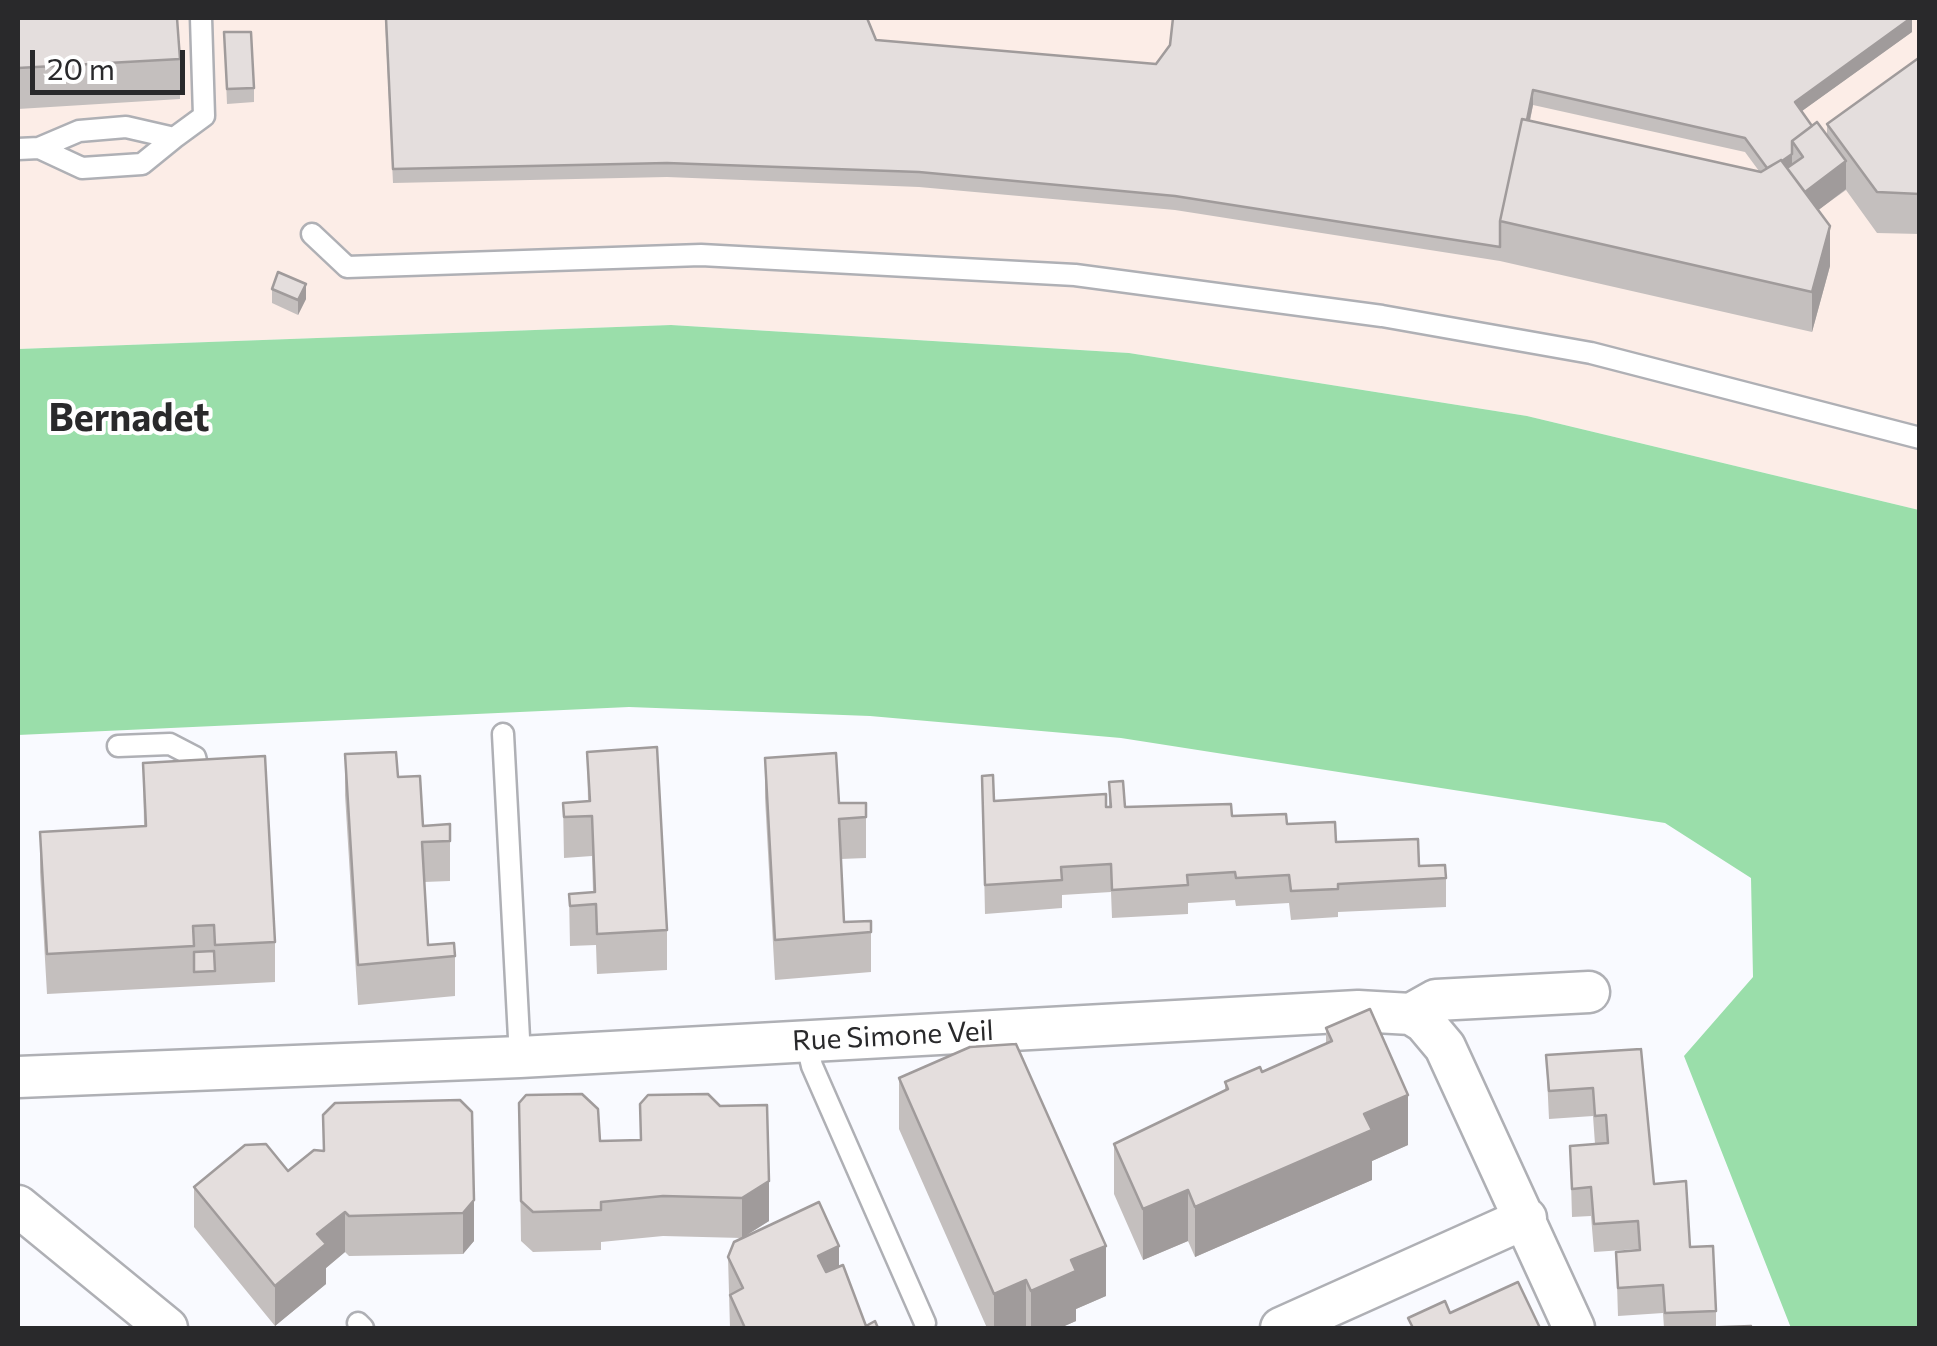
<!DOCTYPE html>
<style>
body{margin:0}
#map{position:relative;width:1937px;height:1346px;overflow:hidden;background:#f9faff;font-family:Commissioner,sans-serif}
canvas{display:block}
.frame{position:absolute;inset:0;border:20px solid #29292b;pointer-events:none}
.scale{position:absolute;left:30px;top:50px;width:155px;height:45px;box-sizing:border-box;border:5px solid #29292b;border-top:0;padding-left:12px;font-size:30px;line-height:35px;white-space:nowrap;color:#29292b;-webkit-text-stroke:8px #fff;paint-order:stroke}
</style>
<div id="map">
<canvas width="1937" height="1346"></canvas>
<div class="frame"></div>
<div class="scale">20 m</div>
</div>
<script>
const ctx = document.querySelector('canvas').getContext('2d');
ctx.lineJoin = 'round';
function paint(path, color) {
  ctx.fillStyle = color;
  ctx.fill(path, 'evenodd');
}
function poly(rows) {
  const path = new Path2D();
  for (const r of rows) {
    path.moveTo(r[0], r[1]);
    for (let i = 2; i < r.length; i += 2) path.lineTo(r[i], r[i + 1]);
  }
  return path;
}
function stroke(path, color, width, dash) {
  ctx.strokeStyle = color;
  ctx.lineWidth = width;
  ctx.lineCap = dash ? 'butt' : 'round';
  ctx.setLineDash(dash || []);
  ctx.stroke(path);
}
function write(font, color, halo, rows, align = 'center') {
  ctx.font = font + ' Commissioner,sans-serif';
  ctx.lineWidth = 8;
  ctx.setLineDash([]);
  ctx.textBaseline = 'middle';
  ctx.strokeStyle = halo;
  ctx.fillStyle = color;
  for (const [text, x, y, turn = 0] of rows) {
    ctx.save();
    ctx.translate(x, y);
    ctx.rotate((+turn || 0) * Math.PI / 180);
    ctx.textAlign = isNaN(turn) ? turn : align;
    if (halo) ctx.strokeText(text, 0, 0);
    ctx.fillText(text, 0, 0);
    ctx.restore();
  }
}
const commercial = poly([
 [18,18,1919,18,1919,510,1527,416,1129,353,671,325,18,349]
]);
const green = poly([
 [671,325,1129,353,1527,416,1919,510,1919,1328,1791,1328,1684,1056,1753,977,1751,878,1665,823,1121,738,870,716,629,707,18,735,18,349]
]);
const lane = poly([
 [39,148,82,168,142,164,174,138],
 [18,149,39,148,79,131,126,127,174,138,204,116,201,18],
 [312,234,347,267,701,255,1075,275,1382,316,1591,353,1920,438],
 [503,734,520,1057],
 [118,746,170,744,195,757,202,784],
 [806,1041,812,1066,925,1323],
 [358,1323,363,1328]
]);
const street = poly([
 [1411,1014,1436,1000,1589,992],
 [18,1077,520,1057,1358,1011,1411,1014,1424,1022,1445,1047,1574,1328],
 [18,1206,167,1328],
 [1281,1328,1526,1218]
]);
const wall = poly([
 [18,18,180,59,180,99,18,109],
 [385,18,867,21,876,40,1156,64,1912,32,1802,111,1812,126,1827,136,1827,124,1920,57,1920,234,1877,233,1846,190,1818,210,1830,266,1812,332,1500,261,1175,210,919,187,667,177,393,183],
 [1533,105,1745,152,1759,171,1530,121],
 [224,32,254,88,254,102,227,104],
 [272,289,306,299,298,315,272,303],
 [587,752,667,930,667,970,597,974,596,945,570,946,569,894,593,892,592,856,564,858,563,803,588,801],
 [345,754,398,777,423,826,450,824,450,881,424,882,428,945,455,956,455,996,358,1005,345,795],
 [765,758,839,803,866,803,866,858,841,859,844,922,871,921,871,972,775,980,765,798],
 [143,763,275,942,275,982,47,994,40,872,40,832,144,826],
 [982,776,994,801,1109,807,1109,782,1125,807,1232,816,1287,824,1336,842,1419,866,1446,878,1446,907,1338,912,1338,917,1291,920,1289,903,1236,906,1235,900,1188,903,1188,914,1112,918,1111,892,1062,895,1062,908,985,914],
 [1326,1028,1408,1145,1372,1161,1372,1180,1195,1257,1188,1241,1143,1260,1114,1194,1114,1144,1225,1090,1225,1082,1262,1072,1326,1044],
 [1641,1049,1654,1184,1690,1247,1716,1311,1716,1327,1751,1328,1664,1328,1663,1313,1618,1316,1616,1252,1638,1249,1594,1252,1591,1216,1572,1217,1570,1146,1595,1144,1593,1116,1549,1119,1546,1055],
 [899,1078,1106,1296,1076,1309,1076,1321,1060,1328,987,1328,899,1129],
 [460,1100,474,1241,463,1254,349,1256,345,1252,326,1268,326,1284,275,1326,194,1227,194,1187,288,1171,323,1151],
 [519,1103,600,1141,640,1140,640,1104,769,1221,742,1238,663,1236,601,1242,601,1250,533,1252,521,1241],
 [728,1257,839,1267,866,1326,878,1328,730,1328]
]);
const shadedWall = poly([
 [1912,18,1912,32,1795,116,1795,102],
 [1533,90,1533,105,1508,223],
 [1792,154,1792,169,1770,171],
 [1846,161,1846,189,1799,225,1799,197],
 [1830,226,1830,266,1812,332,1812,292],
 [306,284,306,299,298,315,298,300],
 [1408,1095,1408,1145,1372,1161,1372,1180,1195,1257,1195,1207,1364,1114],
 [769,1181,769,1221,742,1238,742,1198],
 [1188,1190,1188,1241,1143,1260,1143,1209],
 [474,1200,474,1241,463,1254,463,1213],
 [345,1212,345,1252,326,1268,326,1284,275,1326,275,1286,317,1234],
 [839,1246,839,1286,818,1296,818,1256],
 [1106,1246,1106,1296,1076,1309,1076,1321,1060,1328,1031,1328,1031,1291,1071,1260],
 [1026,1280,1026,1328,994,1328,994,1294]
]);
const building = poly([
 [18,18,177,18,180,59,18,68,18,18],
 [386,18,867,18,876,40,1156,64,1170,45,1173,18,1911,18,1795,102,1812,126,1792,141,1792,154,1782,161,1781,160,1767,168,1745,138,1533,90,1527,120,1522,119,1500,221,1500,247,1175,196,919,172,667,163,393,169,386,18],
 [224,32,251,32,254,88,227,89,224,32],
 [1920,57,1920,194,1877,192,1827,124,1920,57],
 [1522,119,1761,172,1781,160,1830,226,1812,292,1500,221,1522,119],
 [1817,122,1846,161,1805,192,1787,168,1803,157,1792,141,1817,122],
 [278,272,306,284,298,300,272,289,278,272],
 [657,747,667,930,597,934,596,904,570,906,569,894,595,892,592,816,564,817,563,803,590,801,587,752,657,747],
 [396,752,398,777,420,776,423,826,450,824,450,841,422,842,428,945,454,943,455,956,358,965,345,754,396,752],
 [836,753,839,803,866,803,866,817,839,819,844,922,871,921,871,932,775,940,765,758,836,753],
 [265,756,275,942,215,945,214,925,193,926,194,946,47,954,40,832,146,826,143,763,265,756],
 [993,775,994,801,1106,794,1106,807,1111,807,1109,782,1123,781,1125,807,1231,804,1232,816,1286,814,1287,824,1335,822,1336,842,1418,839,1419,866,1445,865,1446,878,1338,884,1338,889,1291,891,1289,875,1236,878,1235,872,1187,875,1188,885,1112,890,1111,864,1061,867,1062,880,985,885,982,776,993,775],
 [214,951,215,971,194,972,194,952,214,951],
 [1370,1009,1408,1095,1364,1114,1372,1130,1195,1207,1188,1190,1143,1209,1114,1144,1228,1089,1225,1082,1260,1067,1262,1072,1332,1041,1326,1028,1370,1009],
 [1016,1044,1106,1246,1071,1260,1076,1271,1031,1291,1026,1280,994,1294,899,1078,970,1047,1016,1044],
 [1641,1049,1654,1184,1686,1181,1690,1247,1713,1246,1716,1311,1665,1313,1663,1285,1618,1288,1616,1252,1640,1250,1638,1221,1594,1224,1591,1187,1572,1189,1570,1146,1608,1143,1606,1115,1595,1116,1593,1088,1549,1091,1546,1055,1641,1049],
 [582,1094,598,1109,600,1141,641,1140,640,1104,648,1095,708,1094,720,1106,767,1105,769,1181,742,1198,663,1196,601,1202,601,1210,533,1212,521,1201,519,1103,526,1095,582,1094],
 [460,1100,472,1112,474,1200,463,1213,349,1216,345,1212,317,1234,326,1244,275,1286,194,1187,245,1145,266,1144,288,1171,314,1150,324,1151,323,1115,335,1103,460,1100],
 [819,1202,839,1246,818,1256,826,1272,843,1265,866,1326,875,1321,878,1328,745,1328,730,1295,743,1288,728,1257,734,1242,819,1202],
 [1518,1282,1540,1328,1413,1328,1408,1318,1445,1301,1450,1313,1518,1282],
 [1751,1326,1751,1328,1697,1328,1751,1326]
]);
const streetNames = [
 ["Rue Simone Veil",893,1036,-3]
];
const districtNames = [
 ["Bernadet",129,418]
];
paint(commercial, '#fcede7');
paint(green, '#9adeaa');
stroke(lane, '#afb0b5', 25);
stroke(street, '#afb0b5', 45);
stroke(lane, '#fff', 20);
stroke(street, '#fff', 40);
paint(wall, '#c4bfbe');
paint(shadedWall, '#a09b9b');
paint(building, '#e4dedd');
stroke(building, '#a09b9b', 2.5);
write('28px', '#29292b', '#fff', streetNames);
write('bold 38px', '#29292b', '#fff', districtNames);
</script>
